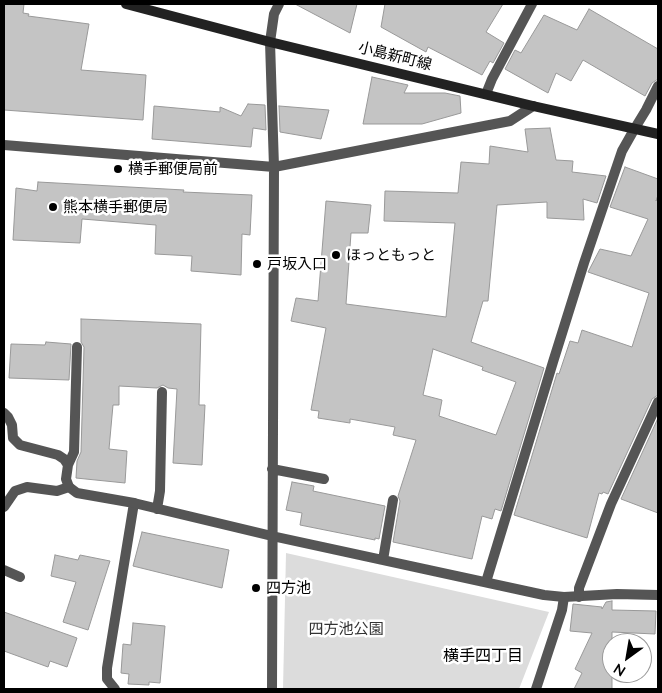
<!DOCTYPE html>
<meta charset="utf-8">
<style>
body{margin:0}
#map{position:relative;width:662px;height:693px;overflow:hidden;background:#fff;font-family:Lato,sans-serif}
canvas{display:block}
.frame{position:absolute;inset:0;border:5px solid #000;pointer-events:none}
.north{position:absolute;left:602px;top:633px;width:50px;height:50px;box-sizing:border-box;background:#fff;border:1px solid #999;border-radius:50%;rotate:212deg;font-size:14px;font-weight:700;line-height:20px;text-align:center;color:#000}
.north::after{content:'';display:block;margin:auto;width:18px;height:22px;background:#000;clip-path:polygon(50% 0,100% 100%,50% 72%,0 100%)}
</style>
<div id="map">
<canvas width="662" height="693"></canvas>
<div class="frame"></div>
<div class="north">N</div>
</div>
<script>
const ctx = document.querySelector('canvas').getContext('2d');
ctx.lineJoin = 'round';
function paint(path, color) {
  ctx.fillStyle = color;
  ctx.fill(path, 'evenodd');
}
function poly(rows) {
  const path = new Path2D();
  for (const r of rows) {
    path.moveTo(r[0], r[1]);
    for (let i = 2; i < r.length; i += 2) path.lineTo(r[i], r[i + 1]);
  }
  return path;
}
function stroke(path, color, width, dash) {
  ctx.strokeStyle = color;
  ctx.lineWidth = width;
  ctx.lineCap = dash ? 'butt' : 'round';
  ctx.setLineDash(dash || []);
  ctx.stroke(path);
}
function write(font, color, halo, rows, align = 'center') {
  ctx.font = font + ' Lato,"Noto Sans JP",sans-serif';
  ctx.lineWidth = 5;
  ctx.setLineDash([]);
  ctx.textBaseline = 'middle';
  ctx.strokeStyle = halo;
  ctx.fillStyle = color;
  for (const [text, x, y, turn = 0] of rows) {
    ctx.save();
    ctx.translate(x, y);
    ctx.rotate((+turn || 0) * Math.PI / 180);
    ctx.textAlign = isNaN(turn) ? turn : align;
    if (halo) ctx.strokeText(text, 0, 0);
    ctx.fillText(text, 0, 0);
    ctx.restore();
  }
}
const green = poly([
 [286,553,549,612,519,689,283,689]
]);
const building = poly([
 [4,4,24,4,23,13,29,14,28,16,89,24,81,70,146,75,143,120,4,110,4,4],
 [295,4,357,4,350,33,295,4],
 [385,4,503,4,486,32,504,43,493,63,490,61,482,75,428,47,426,52,381,27,385,4],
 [589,9,658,49,658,79,652,83,645,96,583,60,571,81,556,73,548,93,505,69,515,50,521,53,544,15,577,30,589,9],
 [372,77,408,85,404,93,445,93,460,96,461,113,422,124,363,124,372,77],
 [248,104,265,105,266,130,253,128,251,147,152,139,154,106,220,112,220,107,241,116,248,104],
 [279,106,329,110,321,139,280,132,279,106],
 [550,128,556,160,573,161,572,172,606,176,597,203,583,199,584,220,547,218,547,202,497,205,488,301,483,301,471,342,544,368,501,511,495,509,492,519,482,516,472,559,393,542,400,501,398,496,416,440,393,435,395,427,350,419,350,423,318,418,319,411,311,410,326,328,291,321,296,298,318,301,326,201,371,205,368,233,351,233,346,304,446,317,455,223,384,221,385,191,458,193,461,162,489,164,490,146,528,152,525,129,550,128],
 [433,349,483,367,482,370,516,382,496,435,439,416,442,400,423,395,433,349],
 [625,167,658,179,658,195,656,201,658,196,658,395,652,399,608,494,603,492,602,494,599,493,587,538,514,515,557,373,559,374,570,341,578,343,582,330,632,347,649,293,588,272,600,249,631,256,648,219,610,207,625,167],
 [38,182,184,190,183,192,252,195,250,235,242,234,241,275,191,271,192,256,155,254,156,225,82,219,80,243,13,240,16,188,37,191,38,182],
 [81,319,201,324,199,405,205,405,202,465,173,463,177,389,168,388,163,385,157,388,119,386,119,405,113,405,109,449,127,451,125,483,76,478,77,461,81,452,84,347,81,342,81,319],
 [46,342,71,344,69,380,9,378,11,344,45,345,46,342],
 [658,418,658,513,621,499,658,418],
 [292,482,314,486,313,491,385,506,379,539,375,538,375,540,300,525,302,513,286,510,292,482],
 [142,532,229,550,222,588,133,566,142,532],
 [55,555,78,560,80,555,110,561,88,630,63,622,76,582,51,576,55,555],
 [612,601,612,610,656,611,655,634,612,632,612,689,574,689,582,673,575,669,592,633,570,631,573,604,602,607,602,609,606,602,612,601],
 [4,612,77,638,67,667,50,661,48,667,4,651,4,612],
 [133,623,165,626,160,683,149,682,149,685,128,684,129,674,121,673,123,644,131,645,133,623]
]);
const lane = poly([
 [486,94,492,79,532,4],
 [4,507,15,491,27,487,57,491,69,487,77,493,134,503,107,668,107,679,115,689],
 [486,582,553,362,584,263,622,151,635,128],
 [564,597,617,594,658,595]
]);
const street = poly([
 [635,128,646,110,658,86],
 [4,145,274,167,510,121,533,106],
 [4,413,8,417,12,425,13,438,20,445,58,455,64,459,68,465,66,479,69,487],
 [68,465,74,452,77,347],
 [272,469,324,479],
 [134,503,272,536,544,595,564,597,562,610,536,689],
 [157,509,160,491,162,392],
 [383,560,393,500],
 [4,570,20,577],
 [579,597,579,588,611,504,658,402],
 [272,689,274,167,270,42,274,14,279,4]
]);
const secondary = poly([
 [126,4,270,42,533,106,658,134]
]);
const markers = [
 [118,169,5,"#000"],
 [53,207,5,"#000"],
 [336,255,5,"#000"],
 [257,264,5,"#000"],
 [256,588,5,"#000"]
];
const streetNames = [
 ["小島新町線",395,56,14]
];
const poiNames = [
 ["横手郵便局前",128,169],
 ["熊本横手郵便局",63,207],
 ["ほっともっと",346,255],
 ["戸坂入口",267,264],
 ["四方池",266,588]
];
const parkNames = [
 ["四方池公園",346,629]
];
const neighbourhoodNames = [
 ["横手四丁目",483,656]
];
paint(green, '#dcdcdc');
paint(building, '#c4c4c4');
stroke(building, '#999', 1);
stroke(lane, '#555', 10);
stroke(street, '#555', 10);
stroke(secondary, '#222', 10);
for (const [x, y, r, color] of markers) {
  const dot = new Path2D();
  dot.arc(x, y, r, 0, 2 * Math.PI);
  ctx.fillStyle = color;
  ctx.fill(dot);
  stroke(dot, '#fff', 2);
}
write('15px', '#000', '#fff', streetNames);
write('15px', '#000', '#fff', poiNames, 'left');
write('15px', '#333', '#fff', parkNames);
write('16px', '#000', '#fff', neighbourhoodNames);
</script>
